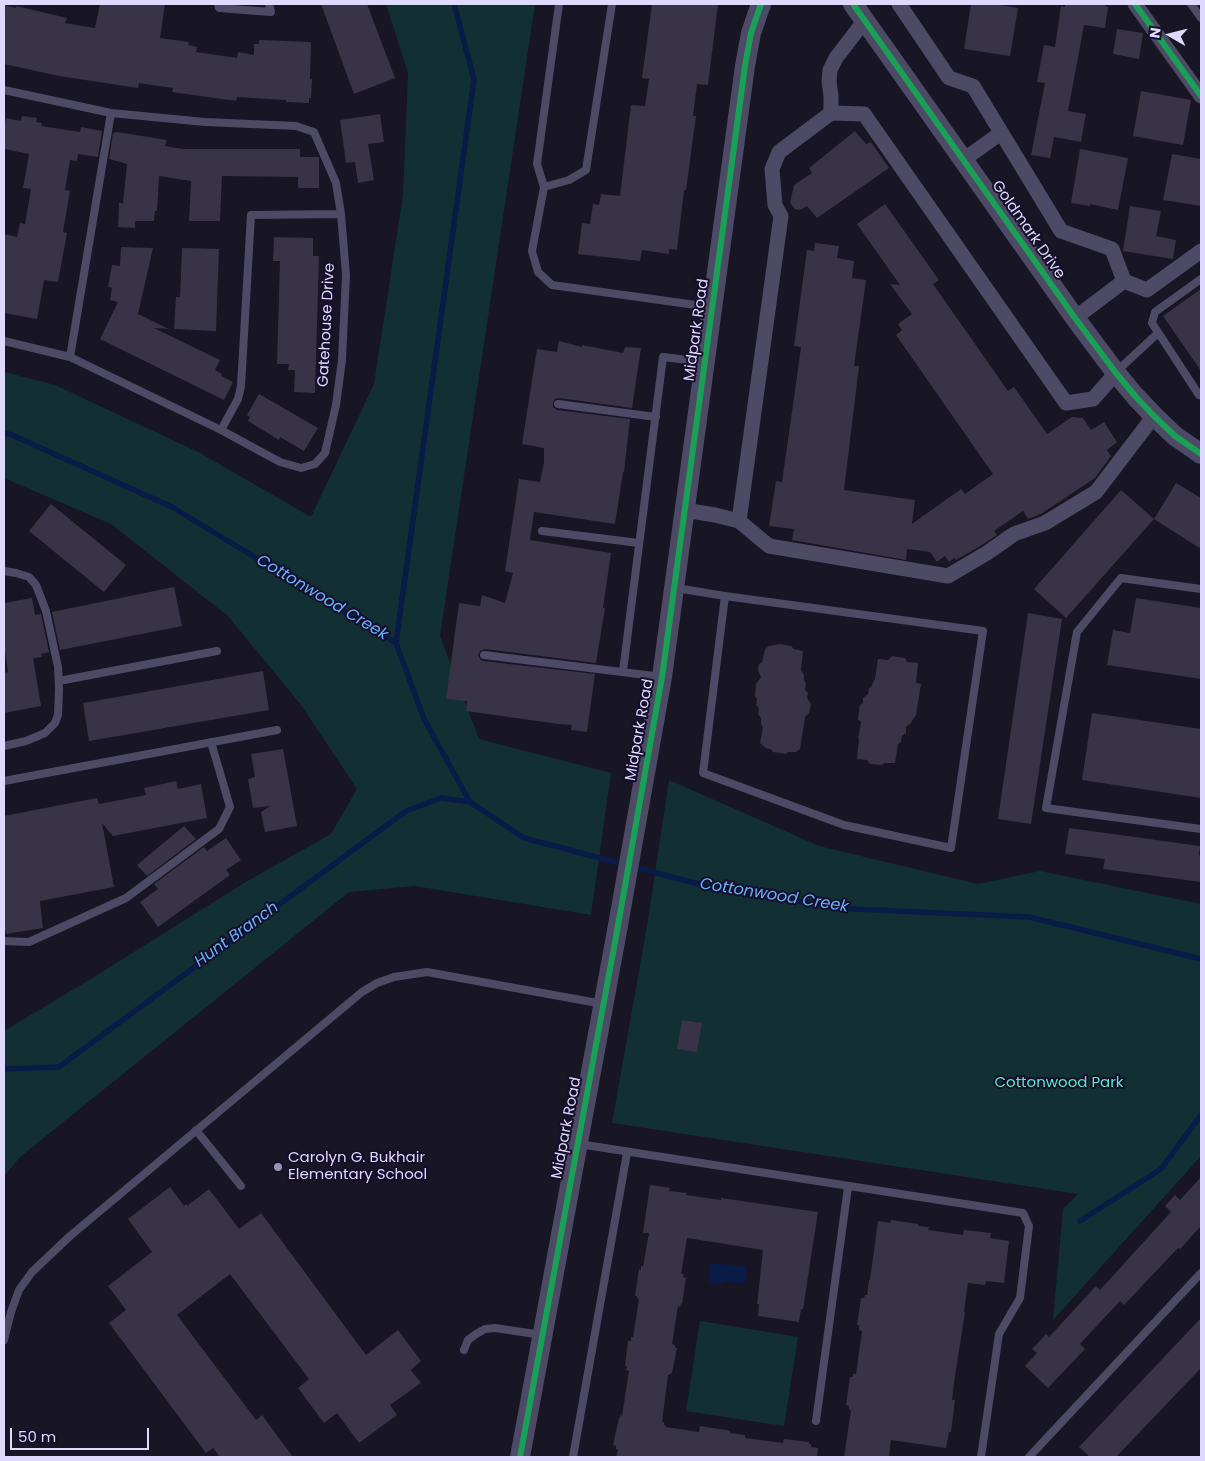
<!DOCTYPE html>
<style>
body{margin:0}
#map{position:relative;width:1205px;height:1461px;overflow:hidden;background:#181524;font-family:Poppins,sans-serif}
canvas{display:block}
.frame{position:absolute;inset:0;border:5px solid #dfd8ff;pointer-events:none}
.north{position:absolute;left:1145px;top:10px;width:50px;height:50px;-webkit-text-stroke:4px #150f2a;paint-order:stroke;rotate:278deg;font-size:14px;font-weight:700;line-height:20px;text-align:center;color:#dfd8ff}
.north::after{content:'';display:block;margin:auto;width:18px;height:22px;background:#dfd8ff;clip-path:polygon(50% 0,100% 100%,50% 72%,0 100%)}
.scale{position:absolute;left:10px;top:1428px;width:139px;height:22px;box-sizing:border-box;border:2px solid #dfd8ff;border-top:0;padding-left:6px;font-size:15px;line-height:18px;white-space:nowrap;color:#dfd8ff;-webkit-text-stroke:4px #150f2a;paint-order:stroke}
</style>
<div id="map">
<canvas width="1205" height="1461"></canvas>
<div class="frame"></div>
<div class="north">N</div>
<div class="scale">50 m</div>
</div>
<script>
const ctx = document.querySelector('canvas').getContext('2d');
ctx.lineJoin = 'round';
function paint(path, color) {
  ctx.fillStyle = color;
  ctx.fill(path, 'evenodd');
}
function poly(rows) {
  const path = new Path2D();
  for (const r of rows) {
    path.moveTo(r[0], r[1]);
    for (let i = 2; i < r.length; i += 2) path.lineTo(r[i], r[i + 1]);
  }
  return path;
}
function stroke(path, color, width, dash) {
  ctx.strokeStyle = color;
  ctx.lineWidth = width;
  ctx.lineCap = dash ? 'butt' : 'round';
  ctx.setLineDash(dash || []);
  ctx.stroke(path);
}
function write(font, color, halo, rows, align = 'center') {
  ctx.font = font + ' Poppins,sans-serif';
  ctx.lineWidth = 4;
  ctx.setLineDash([]);
  ctx.textBaseline = 'middle';
  ctx.strokeStyle = halo;
  ctx.fillStyle = color;
  for (const [text, x, y, turn = 0] of rows) {
    ctx.save();
    ctx.translate(x, y);
    ctx.rotate((+turn || 0) * Math.PI / 180);
    ctx.textAlign = isNaN(turn) ? turn : align;
    if (halo) ctx.strokeText(text, 0, 0);
    ctx.fillText(text, 0, 0);
    ctx.restore();
  }
}
const green = poly([
 [386,4,535,4,440,636,479,739,611,773,591,915,415,886,349,892,20,1157,4,1176,4,1031,94,977,244,883,331,834,357,789,301,705,228,616,111,524,4,478,4,372,55,385,200,453,311,517,374,384,403,195,408,73],
 [669,780,819,846,978,884,1040,871,1201,904,1201,1156,1053,1320,1063,1209,1078,1194,612,1123,647,926],
 [700,1321,798,1337,784,1426,686,1411]
]);
const water = poly([
 [711,1263,747,1267,745,1284,725,1281,721,1284,708,1283]
]);
const stream = poly([
 [4,433,12,435,172,507,396,643,424,719,470,802,524,838,725,891,853,909,1029,917,1201,959],
 [396,643,474,79,454,4],
 [4,1069,59,1067,406,811,441,798,470,802],
 [1080,1221,1161,1169,1201,1115]
]);
const building = poly([
 [100,4,165,4,160,38,189,42,188,45,197,47,196,52,237,58,238,52,254,55,254,44,259,44,259,40,311,42,310,79,312,79,311,98,309,98,309,103,286,102,286,100,237,97,236,101,172,92,173,88,139,83,138,88,59,76,4,64,4,5,16,8,16,6,67,18,65,23,95,28],
 [321,4,367,4,395,78,354,94],
 [652,4,718,4,708,85,697,84,693,116,696,116,686,190,684,190,677,250,669,249,669,254,642,250,640,261,578,254,582,223,590,224,593,204,599,205,601,194,620,196,631,105,645,106,649,79,642,78],
 [971,4,994,4,1018,8,1010,56,964,49],
 [1065,4,1105,4,1105,6,1108,7,1105,28,1084,25,1068,111,1086,114,1081,142,1054,137,1050,158,1031,155,1045,83,1037,82,1044,45,1055,47,1061,6,1065,7],
 [1117,29,1143,33,1139,59,1113,54],
 [1141,91,1191,100,1183,145,1133,136],
 [380,114,384,142,368,144,374,180,358,183,355,162,346,163,340,120],
 [22,116,37,118,36,122,42,123,41,126,80,132,81,127,102,131,98,157,78,154,77,161,70,160,65,190,70,191,63,232,67,233,58,282,44,280,37,319,4,313,4,234,17,237,20,223,25,224,31,189,23,188,29,154,4,149,4,129,6,118,21,121],
 [855,131,866,144,871,142,889,168,817,218,807,206,800,210,795,209,790,203,794,185,812,173,809,168],
 [117,132,167,140,165,146,183,149,300,149,300,157,319,157,319,188,298,188,298,177,222,176,220,221,189,221,191,181,159,176,157,211,155,211,154,221,135,221,135,228,118,227,119,203,123,203,127,164,109,159,113,133],
 [1080,149,1128,158,1118,210,1090,204,1090,206,1071,203],
 [1172,154,1201,159,1201,206,1163,200],
 [885,204,939,280,933,284,1008,391,1014,387,1047,434,1072,417,1083,418,1091,430,1104,422,1117,442,1107,450,1111,456,1095,478,1041,514,1028,519,1023,511,994,531,997,535,982,545,956,560,954,558,949,562,945,556,937,562,930,552,907,549,906,560,792,540,794,529,769,526,776,481,782,482,793,405,801,347,794,346,807,250,814,251,815,243,839,246,837,258,854,261,852,278,866,280,854,366,859,366,844,490,915,500,912,524,961,489,965,494,993,474,896,335,902,330,898,324,912,314,890,284,900,285,857,224],
 [1130,206,1161,211,1156,236,1176,240,1173,259,1123,251],
 [274,237,313,238,313,256,319,256,315,393,294,392,295,370,288,370,289,364,277,364,280,261,273,261],
 [121,247,153,248,138,314,169,329,154,328,220,360,215,370,222,374,221,376,233,382,224,400,100,339,118,302,110,300,112,288,108,287,112,265,120,266],
 [182,248,219,249,216,331,174,329,176,297,180,297],
 [1201,289,1201,371,1163,316],
 [559,341,582,347,582,345,623,353,625,347,641,348,632,408,559,398,555,399,553,403,553,407,557,410,630,419,624,472,623,472,615,524,534,512,530,540,611,553,603,608,605,608,596,663,485,649,480,651,478,655,480,659,483,661,595,674,587,732,571,730,572,725,558,724,466,711,467,701,446,699,459,603,480,606,482,595,505,603,513,573,505,571,519,479,540,482,544,462,544,448,522,444,537,349,557,352],
 [259,394,318,428,304,451,280,437,279,440,248,421,250,417,247,415],
 [1176,483,1201,498,1201,549,1154,519],
 [1121,490,1154,519,1066,618,1034,589],
 [51,504,126,565,104,592,29,531],
 [174,587,182,626,60,650,52,612],
 [32,598,35,615,41,614,49,652,41,654,42,657,33,658,41,706,4,713,4,673,8,672,4,645,4,603],
 [1136,598,1201,608,1201,679,1107,665,1113,630,1130,633],
 [1028,613,1062,619,1031,824,998,819],
 [780,644,791,646,794,649,803,651,801,670,804,675,804,680,806,683,805,690,808,693,807,698,811,704,809,713,805,717,800,749,796,752,788,752,786,754,773,752,772,750,766,748,760,743,763,727,761,724,761,718,758,714,759,708,756,705,757,699,755,696,756,684,761,677,758,670,759,664,762,662,765,649,769,646],
 [892,656,905,658,907,662,918,663,916,683,921,684,916,715,910,724,906,727,906,733,902,736,901,742,898,744,895,763,885,763,882,765,870,764,867,760,857,759,859,739,858,739,861,722,858,719,860,705,863,703,863,698,868,694,869,688,871,687,875,679,878,659,888,660],
 [263,671,269,710,89,741,83,703],
 [1092,713,1201,729,1201,798,1082,780],
 [283,749,297,826,265,832,261,812,270,806,253,808,248,779,255,777,251,754],
 [176,781,178,789,201,784,207,818,113,836,102,823,114,887,40,901,43,928,6,934,4,925,4,816,97,798,99,804,146,795,144,788],
 [184,826,196,839,147,876,137,865],
 [1069,828,1200,846,1199,855,1201,856,1201,882,1103,869,1105,859,1065,854],
 [226,838,241,860,226,870,230,875,158,927,140,902,158,889,154,884,204,847,207,851],
 [682,1020,702,1023,697,1052,677,1049],
 [1201,1177,1201,1226,1180,1249,1178,1248,1124,1305,1120,1301,1080,1344,1085,1349,1048,1388,1025,1366,1037,1353,1032,1349,1046,1334,1049,1337,1096,1286,1100,1290,1171,1212,1165,1206,1175,1195,1180,1200],
 [650,1185,670,1188,669,1191,687,1193,686,1195,721,1200,721,1198,818,1212,803,1309,801,1309,799,1322,758,1316,759,1304,757,1304,763,1250,687,1238,681,1274,684,1274,683,1277,686,1278,682,1304,681,1303,680,1307,678,1306,672,1344,675,1345,675,1347,677,1348,672,1373,668,1375,662,1422,664,1422,664,1425,666,1426,666,1427,699,1432,700,1426,726,1430,730,1431,730,1433,745,1435,745,1438,783,1443,784,1439,809,1442,809,1444,811,1444,811,1447,818,1448,817,1457,616,1457,618,1450,616,1449,616,1446,613,1445,619,1418,620,1418,620,1415,622,1416,629,1371,626,1370,627,1366,625,1366,628,1341,631,1341,631,1337,633,1337,639,1299,637,1298,637,1296,635,1296,639,1269,641,1270,641,1266,643,1267,649,1233,643,1233],
 [170,1187,184,1206,186,1204,187,1206,209,1189,239,1229,261,1213,366,1355,398,1330,421,1361,411,1370,421,1383,390,1405,397,1415,359,1443,337,1413,324,1423,298,1388,309,1379,230,1274,177,1315,256,1420,262,1415,293,1457,220,1457,213,1448,206,1453,109,1323,126,1310,108,1286,152,1252,128,1219],
 [891,1220,918,1224,918,1226,929,1227,928,1230,963,1235,964,1230,991,1233,990,1238,1009,1241,1004,1283,986,1281,985,1285,968,1283,964,1311,965,1312,954,1383,952,1400,955,1400,951,1432,949,1432,946,1448,891,1440,889,1457,844,1457,851,1410,849,1410,849,1406,846,1405,850,1377,853,1377,853,1374,856,1374,862,1331,859,1330,859,1325,857,1325,861,1298,864,1298,865,1295,867,1295,869,1280,870,1280,878,1221,890,1223],
 [1201,1318,1201,1368,1116,1457,1090,1457,1079,1447]
]);
const service = poly([
 [218,4,219,8,271,12,269,4],
 [559,4,537,164,544,187,532,251,538,272,552,285,710,307],
 [1191,4,1201,18],
 [4,90,111,113,205,122,296,126,314,132,336,183,341,214,346,275,342,360,336,405,325,453,315,464,301,468,280,462,221,430,70,357,4,341],
 [544,187,569,180,586,170,612,4],
 [1201,279,1155,312,1152,323,1199,395,1201,393],
 [70,357,111,113],
 [1117,371,1158,333],
 [558,404,656,417],
 [221,430,238,399,241,386,251,215,341,214],
 [542,531,639,543],
 [4,571,16,573,29,577,36,585,46,611,58,667,59,689,58,715,55,723,45,733,26,741,4,746],
 [676,588,725,596,983,631,951,848,844,825,703,773,725,596],
 [1201,589,1121,578,1077,632,1046,808,1201,829],
 [484,655,662,677],
 [623,671,663,357,704,362],
 [59,681,217,651],
 [4,781,277,730],
 [4,941,29,942,126,898,219,829,230,807,211,742],
 [196,1130,241,1186],
 [579,1144,1023,1213,1029,1226,1020,1298,999,1334,981,1457],
 [4,1340,11,1312,19,1290,32,1272,70,1236,362,992,377,983,394,977,427,972,603,1004],
 [464,1350,468,1340,476,1334,485,1329,495,1328,542,1335],
 [816,1421,848,1187],
 [573,1457,627,1153],
 [1029,1457,1201,1273]
]);
const minor = poly([
 [899,4,949,78,973,86,1061,231,1112,249,1124,281,1147,290,1201,251],
 [1135,4,1201,96],
 [831,113,831,96,829,81,830,70,836,58,865,20],
 [963,160,1001,133],
 [1075,318,1124,281],
 [684,510,715,515,739,521,769,546,948,576,987,553,1014,534,1045,523,1096,492,1154,416],
 [739,521,781,216,775,205,772,169,779,152,831,113,864,114,1066,403,1093,399,1116,373]
]);
const tertiary = poly([
 [853,4,1075,318,1116,373,1135,396,1154,416,1175,436,1201,454],
 [520,1457,617,931,662,677,745,66,751,33,761,4]
]);
const cycleway = poly([
 [853,4,1075,318,1116,373,1135,396,1154,416,1175,436,1201,454],
 [1135,4,1201,96],
 [520,1457,617,931,662,677,745,66,751,33,761,4]
]);
const markers = [
 [278,1167,5,"#9994b2"]
];
const streetNames = [
 ["Goldmark Drive",1028,230,55],
 ["Gatehouse Drive",327,325,-87],
 ["Midpark Road",697,330,-82],
 ["Midpark Road",640,730,-80],
 ["Midpark Road",567,1128,-79]
];
const parkNames = [
 ["Cottonwood Park",1059,1083]
];
const poiNames = [
 ["Carolyn G. Bukhair",288,1158],
 ["Elementary School",288,1175]
];
const waterNames = [
 ["Cottonwood Creek",322,598,31],
 ["Cottonwood Creek",774,896,9],
 ["Hunt Branch",237,935,-36]
];
paint(green, '#123033');
paint(water, '#091b47');
stroke(stream, '#091b47', 5.5);
paint(building, '#383346');
stroke(service, '#4c4a65', 8);
stroke(minor, '#4c4a65', 15);
stroke(tertiary, '#4c4a65', 20);
stroke(cycleway, '#1a9f57', 6);
for (const [x, y, r, color] of markers) {
  const dot = new Path2D();
  dot.arc(x, y, r, 0, 2 * Math.PI);
  ctx.fillStyle = color;
  ctx.fill(dot);
  stroke(dot, '#150f2a', 2);
}
write('15px', '#dfd8ff', '#150f2a', streetNames);
write('15px', '#5be8cd', '#150f2a', parkNames);
write('15px', '#dfd8ff', '#150f2a', poiNames, 'left');
write('italic 16px', '#66b0ff', '#150f2a', waterNames);
</script>
